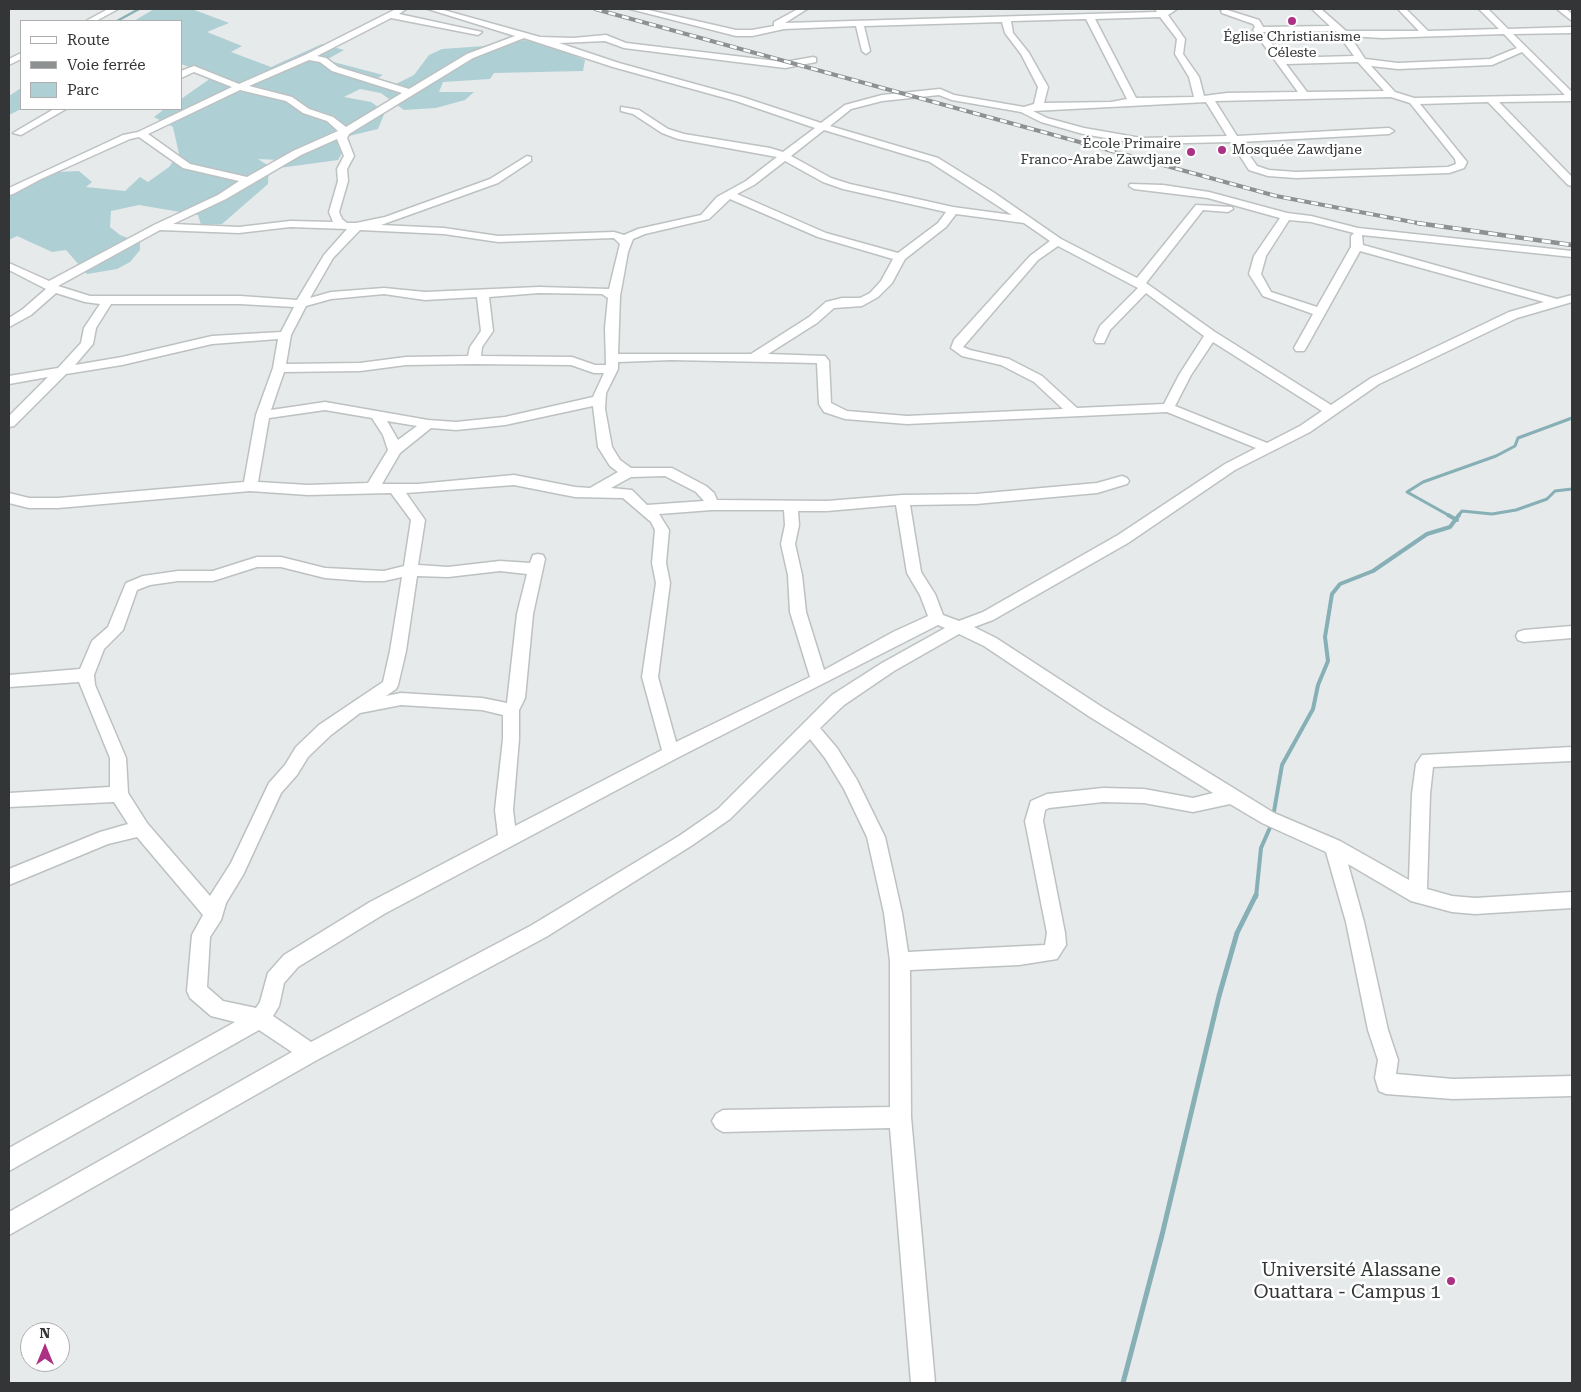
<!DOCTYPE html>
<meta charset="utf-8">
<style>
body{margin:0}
#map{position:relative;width:1581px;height:1392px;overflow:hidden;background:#e6eaeb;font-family:"Roboto Serif",serif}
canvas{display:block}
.frame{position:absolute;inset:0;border:10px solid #343536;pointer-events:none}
.legend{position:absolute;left:20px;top:20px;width:162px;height:90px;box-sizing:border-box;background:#fff;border:1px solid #aeaeaf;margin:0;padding:6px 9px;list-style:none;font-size:15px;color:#343536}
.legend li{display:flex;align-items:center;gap:10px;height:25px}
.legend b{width:25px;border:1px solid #aeaeaf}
.north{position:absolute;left:20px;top:1322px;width:50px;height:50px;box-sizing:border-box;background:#fff;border:1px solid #aeaeaf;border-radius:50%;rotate:0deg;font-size:14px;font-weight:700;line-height:20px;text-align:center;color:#343536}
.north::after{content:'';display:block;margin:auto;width:18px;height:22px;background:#ac3184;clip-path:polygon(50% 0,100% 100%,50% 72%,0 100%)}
</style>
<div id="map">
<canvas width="1581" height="1392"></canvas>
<div class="frame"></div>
<ul class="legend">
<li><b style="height:6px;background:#fff"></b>Route</li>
<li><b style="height:6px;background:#8e9192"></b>Voie ferrée</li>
<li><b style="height:14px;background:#aecfd4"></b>Parc</li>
</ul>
<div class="north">N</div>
</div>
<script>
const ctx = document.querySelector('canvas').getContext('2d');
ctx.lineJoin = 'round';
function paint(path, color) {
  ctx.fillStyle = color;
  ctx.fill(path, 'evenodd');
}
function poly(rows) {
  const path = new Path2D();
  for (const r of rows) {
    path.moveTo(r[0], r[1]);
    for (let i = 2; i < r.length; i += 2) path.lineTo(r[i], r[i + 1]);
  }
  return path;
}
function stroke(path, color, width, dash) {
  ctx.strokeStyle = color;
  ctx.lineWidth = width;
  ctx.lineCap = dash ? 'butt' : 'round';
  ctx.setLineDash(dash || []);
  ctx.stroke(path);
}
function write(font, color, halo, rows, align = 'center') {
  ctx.font = font + ' "Roboto Serif",serif';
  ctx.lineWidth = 5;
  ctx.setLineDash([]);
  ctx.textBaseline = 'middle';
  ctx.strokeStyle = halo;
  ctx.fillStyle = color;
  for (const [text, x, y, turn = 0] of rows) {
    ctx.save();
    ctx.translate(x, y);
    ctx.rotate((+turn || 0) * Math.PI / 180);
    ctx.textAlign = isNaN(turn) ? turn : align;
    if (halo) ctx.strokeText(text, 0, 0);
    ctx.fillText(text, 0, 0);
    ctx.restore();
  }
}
const green = poly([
 [154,9,192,9,229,23,207,32,242,46,231,52,271,67,322,44,344,50,326,60,383,75,376,79,394,85,414,75,429,55,442,49,485,46,525,40,552,47,585,60,583,71,494,73,490,79,443,82,439,92,474,92,465,100,436,108,404,110,381,93,360,89,344,97,371,102,385,112,378,129,349,136,338,146,342,153,338,160,279,168,280,160,258,159,269,166,268,184,222,224,201,225,198,215,139,205,111,211,110,227,120,235,140,243,140,250,130,262,117,269,87,274,66,250,52,252,17,236,9,240,9,189,58,172,79,171,92,182,86,187,125,191,140,177,148,182,169,167,179,154,173,127,154,117,163,110,160,109,181,109,181,99,214,76,181,64,181,21,134,21],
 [21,88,21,109,9,115,9,96]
]);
const streamFar3 = poly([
 [117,21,139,9]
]);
const streamFar2 = poly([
 [1450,516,1407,492,1423,482,1496,456,1515,446,1518,438,1572,418],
 [1458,516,1462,511,1492,514,1516,510,1547,499,1555,491,1572,489]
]);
const streamFar1 = poly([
 [1448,515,1457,520],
 [1256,897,1261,848,1272,823,1282,765,1313,709,1318,685,1328,661,1325,637,1332,594,1340,584,1373,571,1427,534,1450,527,1459,515]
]);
const stream = poly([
 [1123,1383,1162,1235,1219,996,1237,933,1256,895]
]);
const minor = poly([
 [108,9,118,9,96,21,86,21,108,9],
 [396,9,406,9,399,14,482,32,478,35,391,18,317,56,326,58,338,67,409,89,467,54,515,36,428,9,440,9,540,37,573,38,606,35,626,43,785,62,813,57,816,58,816,62,785,68,624,48,605,41,559,43,619,63,742,97,821,123,845,105,882,95,940,89,954,95,1024,107,1034,104,1038,87,1021,54,1005,33,1002,22,864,26,870,51,866,54,862,51,856,26,784,29,752,36,736,36,630,9,644,9,736,30,752,30,774,26,774,22,798,9,807,9,785,23,1157,12,1155,9,1177,9,1168,15,1185,39,1183,54,1199,77,1204,96,1227,93,1298,92,1253,30,1255,27,1253,24,1222,13,1221,11,1224,9,1259,20,1263,27,1330,26,1312,9,1321,9,1346,31,1419,31,1398,9,1406,9,1428,31,1499,29,1479,9,1488,9,1508,29,1572,27,1572,33,1513,34,1572,92,1572,101,1499,102,1572,177,1572,186,1568,185,1488,102,1420,104,1467,162,1464,168,1449,173,1296,178,1268,176,1249,170,1231,142,1141,144,1083,134,1041,122,1021,112,952,100,939,95,882,101,851,109,830,126,938,158,993,192,1061,239,1137,278,1196,205,1232,207,1233,209,1228,212,1203,210,1146,283,1215,332,1331,405,1371,378,1509,312,1544,302,1360,251,1306,348,1304,351,1296,351,1294,348,1313,314,1263,296,1249,274,1254,256,1280,218,1208,198,1134,189,1129,186,1130,184,1163,185,1209,192,1287,213,1311,216,1358,228,1572,251,1572,257,1362,235,1363,245,1557,299,1572,295,1572,302,1517,318,1379,384,1310,432,1235,470,1128,543,993,620,974,627,996,638,1102,707,1274,813,1340,841,1409,880,1412,794,1416,764,1422,755,1572,747,1572,761,1433,767,1430,794,1427,889,1452,896,1475,898,1572,892,1572,908,1475,914,1452,912,1411,901,1348,864,1364,922,1388,1030,1398,1060,1396,1074,1453,1079,1572,1076,1572,1096,1453,1099,1386,1094,1379,1091,1375,1078,1378,1060,1368,1030,1346,922,1326,852,1262,823,1230,804,1193,812,1144,803,1103,802,1049,808,1045,810,1043,821,1065,933,1066,945,1057,959,1019,965,910,970,911,1117,935,1383,911,1383,890,1128,723,1132,716,1128,712,1121,716,1114,723,1110,890,1107,890,961,884,913,867,837,844,789,825,758,810,739,730,819,691,846,546,937,317,1060,9,1235,9,1212,292,1052,259,1030,9,1171,9,1148,235,1022,211,1016,190,998,187,991,192,935,203,915,137,837,108,844,9,885,9,869,100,832,128,824,114,802,9,807,9,793,110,787,110,758,79,682,9,687,9,675,80,669,92,641,108,627,126,583,143,576,178,571,213,571,257,557,281,557,325,568,384,571,404,566,411,520,391,493,308,495,250,491,58,508,29,508,9,503,9,493,29,498,58,498,244,482,256,415,273,368,278,339,212,344,122,365,66,374,14,426,9,427,9,416,48,377,9,384,9,376,58,368,81,343,84,328,100,304,85,302,56,293,31,315,9,327,9,318,23,309,46,289,9,270,9,263,49,281,154,225,218,195,239,181,183,168,139,137,130,139,41,179,13,194,9,195,9,188,123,135,138,132,232,87,194,72,181,78,181,71,194,66,239,84,305,55,396,9],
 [1160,17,1177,39,1175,54,1189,77,1194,97,1136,98,1095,19,1160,17],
 [1086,19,1127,99,1111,102,1044,103,1048,87,1029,53,1013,33,1011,21,1086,19],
 [1336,31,1354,56,1282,58,1263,32,1336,31],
 [1504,34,1517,48,1490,59,1398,63,1365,59,1350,36,1382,38,1504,34],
 [524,38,613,67,736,101,815,128,783,152,770,148,684,134,668,129,639,110,621,107,621,111,633,114,662,133,678,139,777,157,746,181,717,197,701,215,638,229,624,235,614,232,498,236,444,228,381,225,498,183,531,161,531,157,527,156,490,179,385,217,356,223,347,223,342,219,339,212,348,181,347,169,354,156,347,138,349,134,473,58,524,38],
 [1522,52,1565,95,1414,98,1395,92,1371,66,1398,69,1492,65,1522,52],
 [309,60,320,62,332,71,402,93,346,127,333,117,309,109,292,97,249,86,309,60],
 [1358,62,1384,91,1307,92,1286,64,1358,62],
 [240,90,286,101,303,113,327,121,338,131,293,151,247,177,190,164,148,134,240,90],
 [1391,97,1410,103,1455,159,1456,164,1448,167,1296,172,1269,170,1257,166,1240,142,1389,134,1394,131,1389,128,1237,136,1215,101,1391,97],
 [1206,102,1227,136,1141,138,1084,128,1047,118,1033,111,1206,102],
 [824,130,930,162,1012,215,953,207,850,184,831,178,791,156,824,130],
 [337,139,344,156,337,169,338,181,329,212,333,222,290,221,239,227,173,224,226,199,301,155,337,139],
 [785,161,823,182,843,189,946,212,938,223,898,253,826,233,737,194,754,185,785,161],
 [730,199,818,237,893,259,881,281,870,293,860,298,842,298,826,302,809,317,751,354,618,354,620,296,628,252,633,239,645,234,709,219,730,199],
 [956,214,1024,223,1050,241,1030,256,954,340,951,348,962,356,1001,365,1034,382,1063,409,907,416,847,411,831,403,829,361,825,356,768,354,817,323,834,308,862,306,878,297,892,283,905,259,946,227,956,214],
 [1289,220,1311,222,1354,233,1351,236,1351,247,1317,307,1271,292,1261,274,1266,256,1289,220],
 [290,227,347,229,324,255,297,300,240,296,90,296,58,286,160,230,239,233,290,227],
 [360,230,444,234,498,242,614,238,620,244,609,289,539,287,425,292,384,288,331,292,310,298,333,258,360,230],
 [1058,246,1138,288,1100,326,1094,340,1096,343,1104,343,1110,330,1146,293,1204,336,1179,375,1164,404,1077,408,1042,376,1009,359,970,350,963,347,1038,260,1058,246],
 [539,293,602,294,608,298,605,328,606,365,595,365,572,357,481,356,482,347,493,331,489,297,539,293],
 [384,294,425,300,477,297,481,331,470,347,468,356,406,357,360,363,286,364,291,335,306,306,331,299,384,294],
 [111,304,240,304,294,307,281,332,212,336,122,357,75,365,93,344,96,328,111,304],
 [1213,342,1322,411,1300,426,1267,443,1175,406,1191,375,1213,342],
 [671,360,817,363,819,404,824,412,845,419,907,424,1167,412,1256,448,1225,464,1118,535,983,612,959,621,943,615,935,594,921,572,910,505,976,504,1097,493,1127,484,1129,481,1127,478,1122,476,1097,483,976,494,902,495,827,501,717,500,714,493,706,486,672,468,631,468,620,460,612,447,605,409,606,393,618,369,618,362,671,360],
 [474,364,571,365,594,373,604,373,593,397,505,417,456,422,428,420,325,402,271,410,284,372,360,371,406,365,474,364],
 [593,406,598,447,610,466,618,472,590,488,575,487,514,475,418,484,382,484,400,453,431,428,456,430,505,425,593,406],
 [325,410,372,418,383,435,388,450,368,483,308,485,258,482,269,418,325,410],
 [387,421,417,426,398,440,387,421],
 [665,476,696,492,704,501,647,505,632,490,611,488,631,477,665,476],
 [514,485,575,497,623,498,651,522,655,530,652,563,656,583,642,677,662,750,515,826,513,810,519,739,519,710,525,698,533,614,545,559,543,555,538,554,533,555,530,563,500,561,448,567,418,565,425,520,406,493,514,485],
 [896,505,907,573,920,595,928,616,893,632,824,670,806,612,802,575,795,544,799,525,798,511,827,511,896,505],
 [712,510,784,510,785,525,781,544,788,575,790,612,810,677,676,742,658,677,670,583,666,563,669,530,659,514,712,510],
 [257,567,281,567,325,578,364,581,384,581,402,577,390,651,383,682,319,725,296,747,285,765,269,783,231,863,210,896,147,823,128,793,126,758,95,685,94,675,104,649,123,630,137,590,150,585,178,581,213,581,257,567],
 [500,571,527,574,517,614,507,703,482,698,401,693,386,696,396,689,398,685,406,651,417,576,448,577,500,571],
 [938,625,945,628,882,663,832,695,718,809,679,836,532,925,311,1042,273,1016,279,1006,284,983,298,967,384,914,677,758,938,625],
 [959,634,984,646,1090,717,1213,793,1193,798,1144,789,1103,788,1047,794,1031,801,1025,821,1047,933,1045,945,908,952,902,913,885,837,857,780,837,748,820,728,844,705,894,671,959,634],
 [401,705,482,710,503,715,503,739,495,810,498,835,370,902,284,955,268,973,260,1002,256,1008,223,1001,207,987,210,937,221,920,226,903,243,875,281,793,297,775,308,757,331,735,360,713,401,705],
 [1557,9,1566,9,1572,14,1572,21,1557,9],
 [21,53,21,59,9,65,9,59,21,53],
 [54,109,66,109,21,135,13,133,54,109],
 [1572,626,1572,638,1524,642,1518,640,1516,636,1518,632,1524,630,1572,626]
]);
const railFar1 = poly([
 [595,9,1276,196,1423,224]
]);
const rail = poly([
 [1417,223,1572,245]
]);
const markers = [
 [1292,21,5,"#ac3184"],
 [1222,150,5,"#ac3184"],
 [1191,152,5,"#ac3184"],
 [1451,1281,5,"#ac3184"]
];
const farPoinames = [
 ["Église Christianisme",1292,37],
 ["Céleste",1292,53],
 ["École Primaire",1181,144,"right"],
 ["Franco-Arabe Zawdjane",1181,160,"right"],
 ["Mosquée Zawdjane",1232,150,"left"]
];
const nearPoinames = [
 ["Université Alassane",1441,1270],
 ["Ouattara - Campus 1",1441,1292]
];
paint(green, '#aecfd4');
stroke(streamFar3, '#86afb6', 2.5);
stroke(streamFar2, '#86afb6', 3);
stroke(streamFar1, '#86afb6', 4);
stroke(stream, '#86afb6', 5);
stroke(minor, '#bdc1c2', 3);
paint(minor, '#fff');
stroke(railFar1, '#8e9192', 4);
stroke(rail, '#8e9192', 4.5);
stroke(railFar1, '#fff', 2.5, [7]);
stroke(rail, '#fff', 3, [9]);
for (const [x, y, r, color] of markers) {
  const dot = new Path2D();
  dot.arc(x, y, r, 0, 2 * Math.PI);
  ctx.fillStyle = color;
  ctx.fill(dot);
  stroke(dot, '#fff', 2);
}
write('14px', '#343536', '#fff', farPoinames);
write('19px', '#343536', '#fff', nearPoinames, 'right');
</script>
